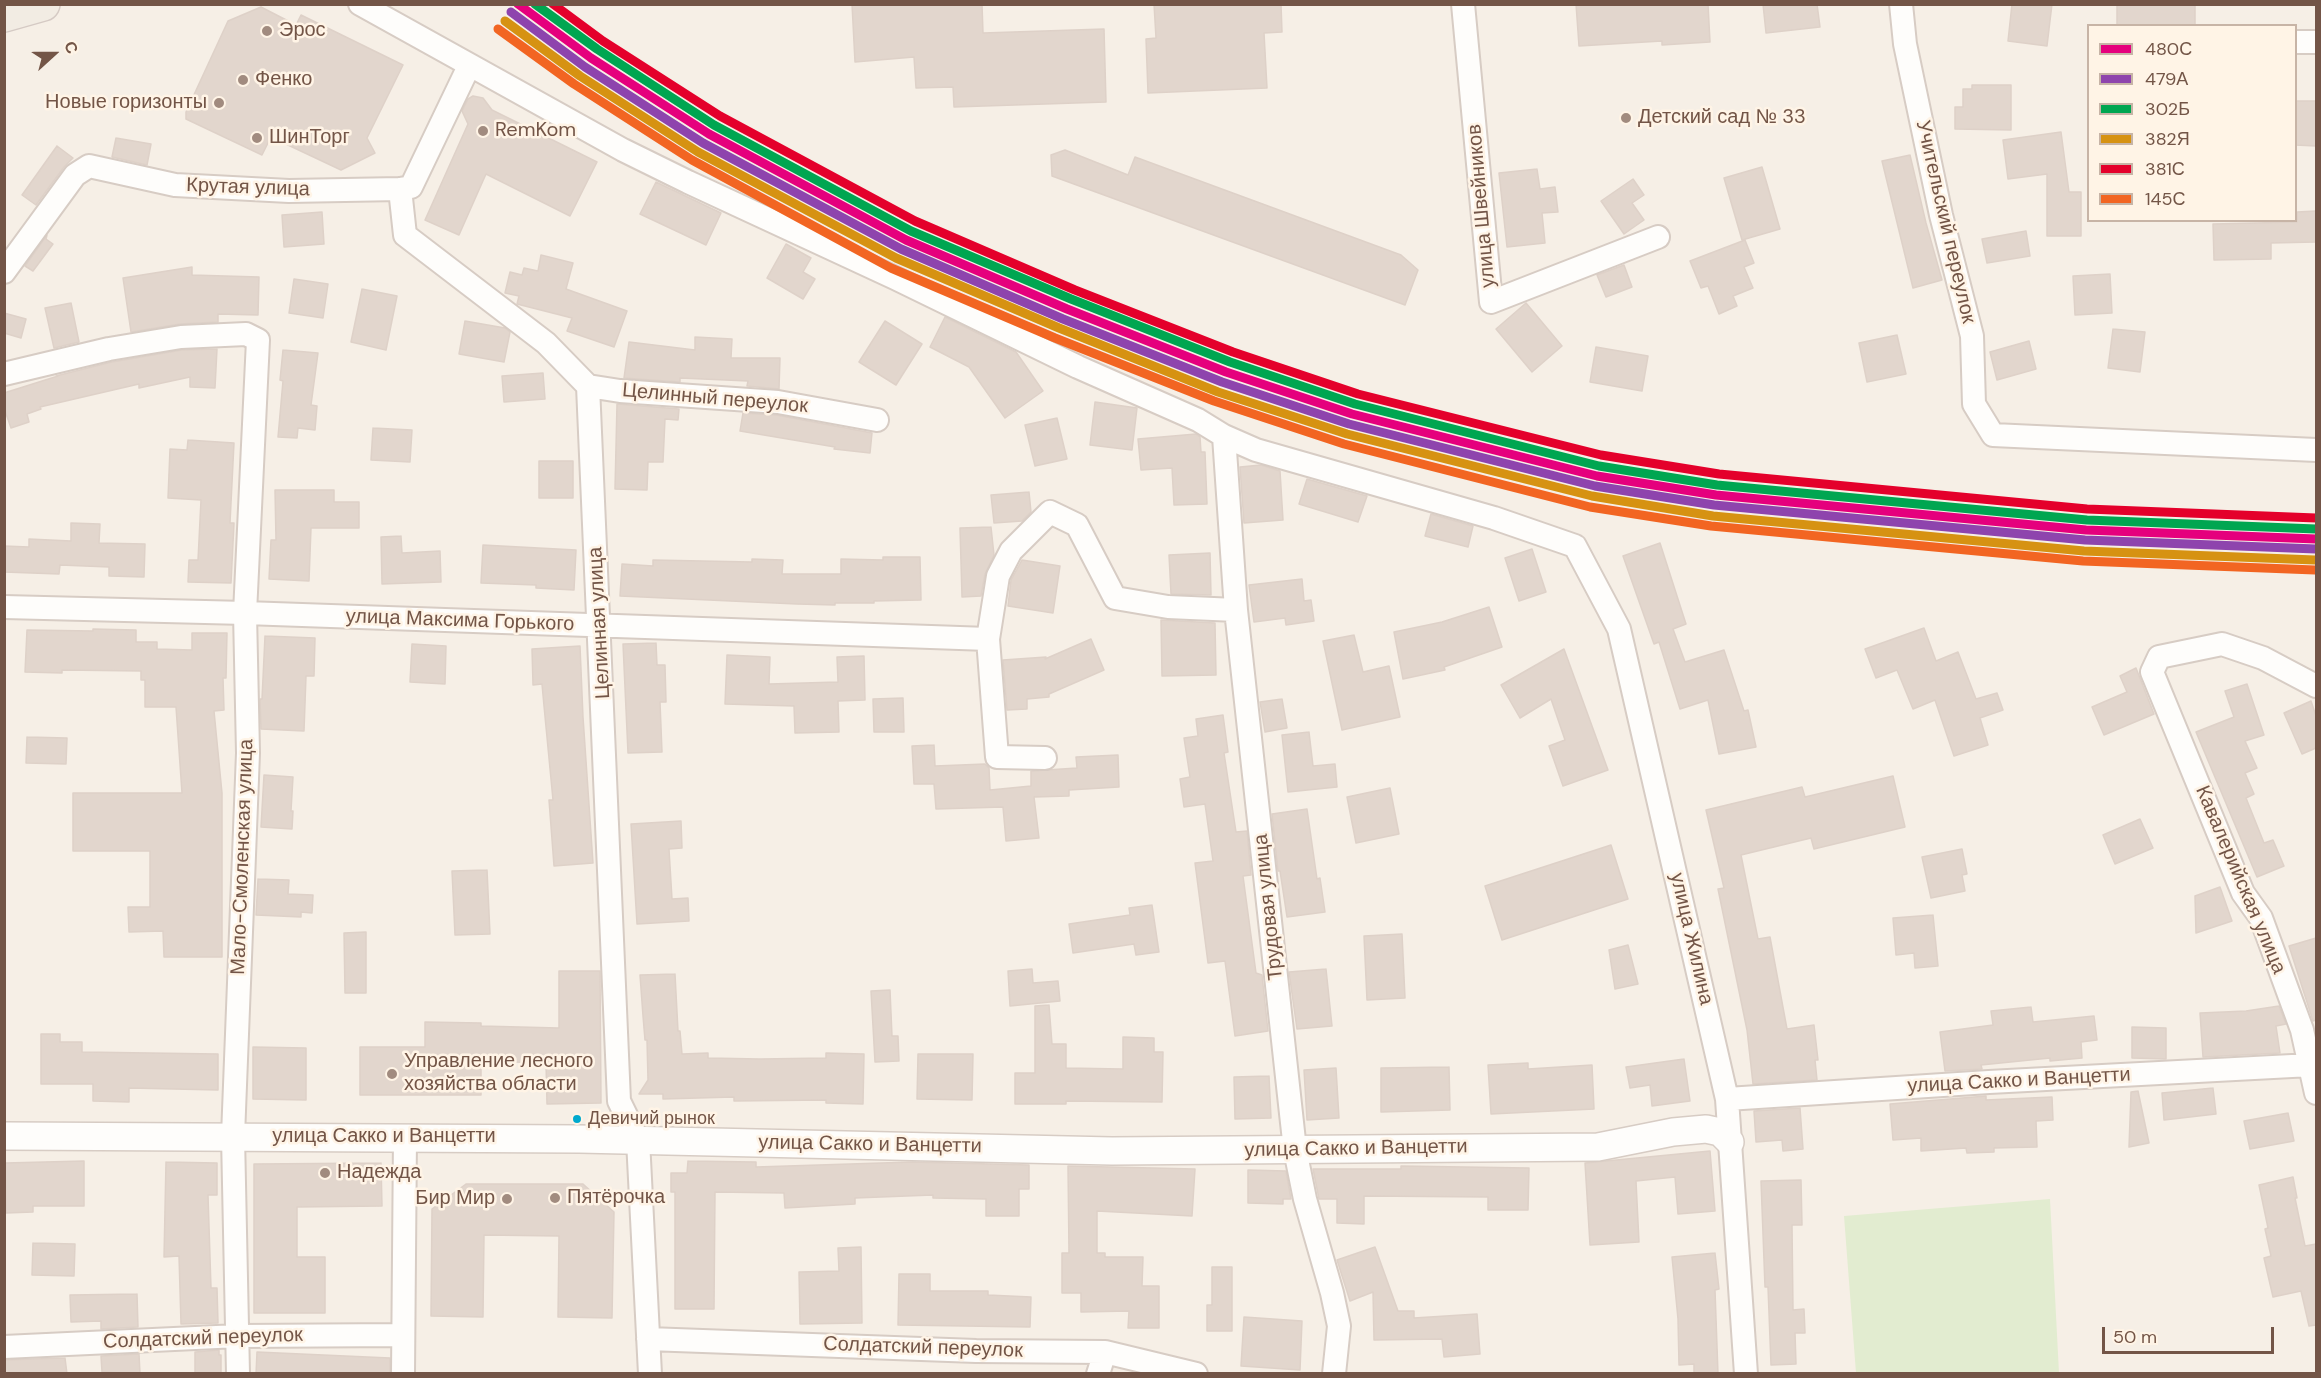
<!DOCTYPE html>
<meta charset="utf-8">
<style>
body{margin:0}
#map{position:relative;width:2321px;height:1378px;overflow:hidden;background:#f6efe6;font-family:"DM Sans",sans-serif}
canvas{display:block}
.frame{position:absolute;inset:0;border:6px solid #735547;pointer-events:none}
.legend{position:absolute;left:2087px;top:24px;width:210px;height:198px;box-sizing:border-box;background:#fff4e6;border:2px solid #c7b4a6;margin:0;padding:8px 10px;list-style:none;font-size:18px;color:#735547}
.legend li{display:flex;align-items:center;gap:12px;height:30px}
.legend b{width:30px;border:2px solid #c7b4a6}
.north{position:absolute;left:24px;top:24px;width:60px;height:60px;-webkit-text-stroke:4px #fff4e6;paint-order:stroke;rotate:69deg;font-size:16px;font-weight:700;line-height:24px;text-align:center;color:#735547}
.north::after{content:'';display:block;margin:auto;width:21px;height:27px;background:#735547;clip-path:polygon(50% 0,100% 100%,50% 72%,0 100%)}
.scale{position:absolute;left:2102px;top:1327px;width:172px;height:27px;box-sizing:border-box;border:3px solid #735547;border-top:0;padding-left:8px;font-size:18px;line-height:21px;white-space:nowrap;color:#735547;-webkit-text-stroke:4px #fff4e6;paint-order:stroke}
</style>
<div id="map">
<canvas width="2321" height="1378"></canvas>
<div class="frame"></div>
<ul class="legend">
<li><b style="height:8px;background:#e5007d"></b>480С</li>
<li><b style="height:8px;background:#8e44ad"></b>479А</li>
<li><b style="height:8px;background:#00a651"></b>302Б</li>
<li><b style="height:8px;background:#d69212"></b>382Я</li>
<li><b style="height:8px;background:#e4002b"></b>381С</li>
<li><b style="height:8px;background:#f26522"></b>145С</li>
</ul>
<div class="north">С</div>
<div class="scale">50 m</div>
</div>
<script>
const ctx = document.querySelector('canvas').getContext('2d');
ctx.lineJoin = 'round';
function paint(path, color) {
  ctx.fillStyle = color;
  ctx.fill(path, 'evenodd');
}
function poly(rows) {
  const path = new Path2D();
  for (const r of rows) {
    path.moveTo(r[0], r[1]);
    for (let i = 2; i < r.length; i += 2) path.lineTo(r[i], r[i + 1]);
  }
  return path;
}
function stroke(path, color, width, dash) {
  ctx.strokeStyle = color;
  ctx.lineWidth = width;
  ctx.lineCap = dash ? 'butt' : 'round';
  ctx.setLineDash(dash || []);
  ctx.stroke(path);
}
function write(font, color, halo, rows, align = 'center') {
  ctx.font = font + ' "DM Sans",sans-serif';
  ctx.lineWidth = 5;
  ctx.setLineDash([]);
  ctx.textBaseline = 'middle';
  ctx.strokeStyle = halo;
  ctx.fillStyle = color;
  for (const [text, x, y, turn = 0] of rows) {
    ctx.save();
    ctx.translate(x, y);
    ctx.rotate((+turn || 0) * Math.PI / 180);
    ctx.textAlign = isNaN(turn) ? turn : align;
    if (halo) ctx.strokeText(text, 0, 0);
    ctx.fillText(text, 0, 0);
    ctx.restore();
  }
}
const green = poly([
 [2050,1199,2059,1373,1856,1373,1844,1216]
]);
const building = poly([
 [852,4,982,4,983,33,1104,29,1106,102,954,107,953,87,916,88,914,57,855,62,852,4],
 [1154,4,1281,4,1282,32,1264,33,1267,88,1148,93,1146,39,1156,38,1154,4],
 [1576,4,1708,4,1710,42,1662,45,1662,41,1579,46,1576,4],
 [1763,4,1817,4,1820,27,1766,33,1763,4],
 [2012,4,2052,4,2047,46,2008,41,2012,4],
 [2117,4,2195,4,2195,26,2117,26,2117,4],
 [261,7,296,25,301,15,403,65,367,138,375,153,341,170,271,137,262,155,186,119,186,112,228,21,261,7],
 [1972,85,2011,85,2011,130,1955,129,1955,107,1963,107,1963,89,1972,89,1972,85],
 [473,96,483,98,492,110,597,162,570,216,486,174,459,235,425,220,468,124,462,111,468,99,473,96],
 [2295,101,2316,101,2316,146,2295,145,2295,101],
 [2061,132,2069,192,2081,192,2081,236,2047,236,2047,174,2008,179,2003,140,2061,132],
 [116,138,151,144,147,165,112,157,116,138],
 [57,146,73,158,64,167,36,205,22,195,57,146],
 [1065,150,1128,175,1135,157,1401,255,1418,270,1405,305,1052,176,1051,155,1065,150],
 [1910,155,1926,223,1942,280,1913,288,1882,161,1910,155],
 [1762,167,1780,229,1742,240,1724,178,1762,167],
 [1537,169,1540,189,1555,187,1558,212,1542,213,1545,243,1507,247,1499,173,1537,169],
 [1633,179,1644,195,1632,203,1644,220,1624,234,1601,201,1633,179],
 [656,182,721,213,706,245,640,214,656,182],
 [2316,211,2316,242,2271,243,2271,259,2214,260,2213,224,2297,222,2297,212,2316,211],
 [322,212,324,244,284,247,282,215,322,212],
 [2026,231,2030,256,1987,263,1982,239,2026,231],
 [47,235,46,239,53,244,33,271,25,266,47,235],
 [1745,240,1754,263,1744,267,1753,288,1733,296,1737,306,1719,314,1708,286,1701,288,1690,261,1745,240],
 [786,244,811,258,803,272,815,279,803,299,767,278,786,244],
 [541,255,573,263,566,289,627,311,614,347,567,331,572,318,517,304,519,296,505,293,510,272,522,275,524,268,538,271,541,255],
 [1624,265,1632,287,1606,297,1597,275,1624,265],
 [192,267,192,275,259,277,258,315,218,314,218,322,180,324,131,332,123,278,192,267],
 [2110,274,2112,313,2075,315,2073,276,2110,274],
 [294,279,328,284,323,318,289,313,294,279],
 [362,289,397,296,386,350,351,342,362,289],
 [71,303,79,342,54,348,45,308,71,303],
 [1526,303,1562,346,1532,372,1496,329,1526,303],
 [4,313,26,319,21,338,4,333,4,313],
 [945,317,1016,352,1043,391,1005,418,969,367,930,347,945,317],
 [465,321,505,328,510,332,504,362,459,354,465,321],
 [885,321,922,344,896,385,859,362,885,321],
 [2113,329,2145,332,2140,372,2108,368,2113,329],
 [1897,335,1906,374,1867,382,1859,343,1897,335],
 [695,337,732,339,731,358,780,358,779,389,747,386,748,381,680,378,680,382,624,378,629,342,695,350,695,337],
 [2029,341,2036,369,1997,380,1990,352,2029,341],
 [1596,347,1648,356,1642,391,1590,382,1596,347],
 [217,349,215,388,190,387,190,377,139,388,139,384,40,407,41,409,27,414,29,422,11,428,4,408,4,393,58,376,56,376,112,362,182,350,217,349],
 [283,350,318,353,311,405,317,406,315,430,298,428,297,438,278,437,283,381,280,380,283,350],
 [543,373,545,399,504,402,502,376,543,373],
 [1095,402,1137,408,1132,450,1090,445,1095,402],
 [617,404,679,409,678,420,665,419,663,462,648,462,647,490,615,489,617,404],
 [743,413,776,415,872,433,870,453,834,449,835,447,740,431,743,413],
 [1057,418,1067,459,1035,466,1025,425,1057,418],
 [373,428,412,430,410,462,371,460,373,428],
 [1196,434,1200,437,1201,452,1205,452,1207,504,1174,505,1172,468,1141,470,1138,439,1196,434],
 [188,440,234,443,230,523,234,523,231,583,188,582,189,560,198,560,201,500,168,498,170,449,187,450,188,440],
 [539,461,573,461,573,498,539,498,539,461],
 [1261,465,1280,471,1283,520,1244,523,1240,467,1261,465],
 [1307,479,1367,496,1358,522,1299,504,1307,479],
 [275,490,334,490,334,502,359,502,359,528,311,528,309,581,269,579,271,540,276,540,275,490],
 [1029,492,1031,512,1022,521,994,523,991,495,1029,492],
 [1431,514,1473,526,1468,547,1425,536,1431,514],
 [71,523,100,524,99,543,145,544,144,577,109,576,109,567,60,565,59,574,4,572,4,546,29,547,29,539,71,541,71,523],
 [991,527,994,555,985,574,981,596,962,597,960,528,991,527],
 [401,536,402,553,440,551,441,582,382,584,381,537,401,536],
 [1660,543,1686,624,1673,629,1685,662,1724,650,1744,711,1748,710,1756,747,1719,754,1708,700,1680,709,1659,642,1654,644,1623,556,1660,543],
 [483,545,576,550,574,590,536,588,536,585,481,583,483,545],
 [1532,549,1546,592,1519,601,1505,558,1532,549],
 [1210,553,1211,595,1171,594,1169,555,1210,553],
 [883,557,920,557,921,600,874,601,874,603,835,603,835,605,797,604,620,596,622,564,653,566,653,560,752,562,752,559,783,560,782,574,841,574,841,559,883,560,883,557],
 [1022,560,1060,566,1053,613,1008,606,1011,580,1022,560],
 [1302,579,1304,601,1311,600,1314,621,1286,625,1285,618,1254,622,1249,585,1302,579],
 [1489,607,1502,647,1444,667,1445,670,1403,679,1394,632,1442,622,1489,607],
 [1161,620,1215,623,1216,675,1162,676,1161,620],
 [1924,628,1936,661,1958,652,1976,699,1997,693,2003,710,1980,718,1988,745,1954,756,1935,700,1913,709,1897,670,1876,678,1865,649,1924,628],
 [93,629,136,630,136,642,157,642,157,649,192,650,192,633,227,633,226,678,223,678,224,710,214,711,222,793,222,957,164,957,163,931,129,932,128,907,150,907,150,851,73,851,73,793,182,793,176,707,145,707,145,680,141,680,141,671,62,670,62,673,25,672,27,630,93,631,93,629],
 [1354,635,1363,672,1389,666,1400,717,1342,730,1323,641,1354,635],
 [265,636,315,638,314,676,306,676,304,731,261,729,260,699,262,699,265,636],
 [1091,639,1104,670,1049,694,1049,697,1027,699,1027,709,1007,710,1003,660,1046,657,1045,659,1091,639],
 [656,643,657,665,665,665,666,702,660,702,662,752,628,753,623,644,656,643],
 [412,644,446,646,445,684,410,682,412,644],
 [580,646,583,717,593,863,554,866,549,800,553,800,544,706,542,684,533,685,532,649,580,646],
 [1564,649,1608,770,1563,786,1549,746,1565,740,1551,699,1520,718,1501,685,1564,649],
 [727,655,770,657,769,684,838,682,837,657,864,656,865,700,838,701,839,732,795,733,794,706,725,704,727,655],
 [2136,668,2154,714,2104,735,2092,707,2127,692,2120,676,2136,668],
 [2247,684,2264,735,2245,741,2257,768,2245,773,2254,794,2246,798,2264,843,2273,840,2284,866,2257,877,2196,732,2234,717,2225,691,2247,684],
 [903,698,904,732,874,732,873,699,903,698],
 [1282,699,1287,728,1265,732,1260,702,1282,699],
 [2311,701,2316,716,2316,748,2302,754,2284,713,2311,701],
 [1223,715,1228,752,1224,753,1236,832,1247,831,1251,875,1243,876,1256,973,1262,975,1268,1031,1235,1036,1225,961,1208,963,1195,863,1213,861,1205,804,1184,807,1180,779,1190,777,1184,738,1198,736,1196,719,1223,715],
 [1309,732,1313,766,1335,764,1337,787,1288,792,1282,735,1309,732],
 [27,737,67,738,66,764,26,763,27,737],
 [934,745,935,766,985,764,989,768,990,790,1031,786,1031,771,1077,768,1076,757,1118,755,1119,787,1069,790,1069,796,1034,797,1039,838,1006,841,1003,807,936,809,934,784,914,784,912,746,934,745],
 [264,775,293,777,291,811,293,811,292,829,261,827,264,775],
 [1893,776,1905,827,1814,849,1811,838,1741,855,1758,939,1770,937,1787,1029,1814,1025,1818,1060,1815,1060,1817,1080,1753,1084,1747,1030,1718,889,1724,888,1706,810,1802,787,1805,797,1893,776],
 [1390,788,1399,834,1356,843,1347,797,1390,788],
 [1307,809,1317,879,1320,878,1325,912,1287,917,1280,871,1278,871,1272,814,1307,809],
 [2140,819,2153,848,2115,864,2103,835,2140,819],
 [681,821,682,848,669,849,672,899,688,898,689,921,637,924,631,824,681,821],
 [1611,845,1628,899,1502,940,1485,886,1611,845],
 [1962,849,1967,874,1962,875,1965,891,1931,898,1922,857,1962,849],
 [487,870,490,934,455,935,452,871,487,870],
 [258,879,289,880,288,894,313,895,312,913,301,912,301,917,256,915,258,879],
 [2220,887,2232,921,2196,933,2195,896,2220,887],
 [1152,905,1159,952,1136,955,1134,944,1073,953,1069,924,1130,915,1129,908,1152,905],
 [1933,915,1938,966,1915,968,1914,953,1896,955,1893,918,1933,915],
 [366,932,366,993,345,993,344,933,366,932],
 [1402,934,1405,998,1367,1000,1364,936,1402,934],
 [2316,938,2316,1020,2313,1021,2289,946,2316,938],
 [1628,945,1638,984,1615,989,1609,950,1628,945],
 [1032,969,1033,983,1058,981,1060,1001,1010,1006,1008,971,1032,969],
 [1326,969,1332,1026,1297,1029,1289,972,1326,969],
 [559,971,600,971,601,1103,547,1104,546,1063,481,1061,481,1095,360,1095,360,1047,425,1047,425,1022,481,1023,481,1026,559,1028,559,971],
 [675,974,678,1031,680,1031,682,1054,708,1053,708,1058,760,1059,826,1058,826,1053,864,1054,863,1104,826,1103,826,1100,734,1101,734,1097,663,1099,663,1094,639,1094,648,1080,647,1040,645,1040,643,1016,640,975,675,974],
 [890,990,892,1036,898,1036,899,1061,875,1062,871,991,890,990],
 [1049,1005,1052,1044,1066,1044,1066,1068,1123,1069,1123,1037,1154,1038,1154,1052,1163,1052,1162,1102,1066,1101,1066,1104,1015,1104,1015,1073,1035,1073,1035,1006,1049,1005],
 [2279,1006,2286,1024,2276,1026,2280,1053,2203,1057,2200,1013,2246,1011,2279,1006],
 [2031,1007,2033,1022,2094,1016,2097,1040,2081,1042,2082,1058,2050,1061,2050,1058,1981,1065,1982,1069,1945,1071,1940,1032,1993,1025,1991,1011,2031,1007],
 [2132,1027,2166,1028,2166,1059,2132,1058,2132,1027],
 [41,1034,60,1034,60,1042,82,1042,82,1052,218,1054,218,1090,129,1088,129,1102,93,1101,93,1084,41,1084,41,1034],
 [253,1047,306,1048,306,1100,253,1099,253,1047],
 [918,1054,973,1054,972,1100,917,1099,918,1054],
 [1684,1059,1690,1101,1652,1106,1650,1085,1630,1088,1626,1067,1684,1059],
 [1528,1063,1528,1069,1592,1065,1594,1109,1491,1114,1488,1065,1528,1063],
 [1449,1067,1450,1110,1381,1112,1381,1068,1449,1067],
 [1336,1068,1339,1118,1307,1120,1304,1070,1336,1068],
 [1269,1076,1271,1118,1235,1119,1234,1077,1269,1076],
 [2213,1088,2216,1114,2164,1120,2162,1093,2213,1088],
 [2138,1091,2149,1143,2129,1147,2131,1092,2138,1091],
 [1986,1096,1986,1100,2052,1097,2053,1120,2036,1121,2037,1147,1994,1148,1994,1152,1967,1153,1966,1148,1921,1151,1921,1138,1893,1140,1890,1104,1986,1096],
 [1800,1108,1803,1149,1783,1151,1782,1140,1756,1142,1754,1111,1800,1108],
 [2288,1113,2294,1141,2250,1149,2244,1121,2288,1113],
 [1710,1151,1715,1211,1678,1214,1675,1177,1636,1181,1639,1242,1590,1245,1585,1163,1710,1151],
 [84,1161,84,1206,33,1206,33,1212,6,1213,5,1163,84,1161],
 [688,1161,756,1162,756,1167,912,1162,1029,1165,1029,1189,1019,1189,1019,1216,986,1216,986,1199,933,1198,933,1195,855,1198,855,1204,785,1208,784,1193,715,1192,714,1309,675,1309,675,1192,671,1192,671,1173,687,1173,688,1161],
 [166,1162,217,1163,217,1195,208,1195,211,1288,217,1288,218,1323,181,1324,179,1256,164,1257,166,1162],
 [381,1163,382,1206,297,1207,297,1257,325,1257,325,1313,254,1313,254,1164,381,1163],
 [1068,1166,1195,1169,1192,1216,1097,1211,1097,1253,1105,1253,1105,1257,1143,1257,1142,1286,1159,1286,1159,1328,1128,1328,1129,1311,1081,1312,1081,1293,1062,1293,1062,1253,1069,1253,1068,1166],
 [1401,1166,1529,1168,1528,1210,1488,1210,1488,1197,1364,1196,1364,1224,1337,1223,1337,1199,1319,1199,1313,1169,1401,1169,1401,1166],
 [1248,1170,1286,1171,1291,1199,1283,1199,1283,1204,1248,1203,1248,1170],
 [2293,1177,2297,1198,2295,1198,2305,1246,2316,1244,2316,1325,2309,1326,2301,1291,2273,1297,2264,1258,2271,1256,2265,1229,2268,1228,2259,1185,2293,1177],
 [1801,1180,1802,1225,1792,1225,1793,1310,1804,1309,1805,1333,1795,1333,1796,1364,1771,1365,1768,1287,1765,1287,1761,1181,1801,1180],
 [466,1184,583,1184,614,1212,612,1318,558,1317,559,1236,484,1235,483,1317,431,1316,432,1209,466,1184],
 [33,1243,75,1244,74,1276,32,1275,33,1243],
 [861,1247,862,1323,800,1324,799,1272,839,1271,838,1248,861,1247],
 [1375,1247,1398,1311,1414,1311,1414,1318,1477,1314,1480,1354,1444,1357,1442,1339,1374,1340,1373,1292,1350,1301,1337,1260,1375,1247],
 [1715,1253,1719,1289,1715,1290,1718,1374,1694,1374,1694,1364,1679,1365,1678,1319,1672,1257,1715,1253],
 [1212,1267,1232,1267,1232,1331,1207,1331,1207,1305,1212,1305,1212,1267],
 [899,1274,930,1274,930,1291,988,1291,988,1295,1031,1297,1030,1327,898,1325,899,1274],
 [137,1294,138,1327,101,1329,101,1321,71,1322,70,1295,137,1294],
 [1244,1317,1302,1321,1300,1370,1241,1366,1244,1317],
 [219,1350,219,1355,221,1355,221,1374,195,1374,195,1352,219,1350],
 [257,1352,390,1358,390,1374,256,1374,257,1352],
 [139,1354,140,1374,102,1372,101,1356,139,1354],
 [65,1358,67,1374,4,1374,4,1360,65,1358]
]);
const minor = poly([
 [360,4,623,150,688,182,895,278,1078,367,1198,420,1224,436,1256,450,1494,518,1575,546,1619,629,1727,1099,1746,1374],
 [1463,4,1491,302,1658,237],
 [1901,4,1905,44,1941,215,1972,336,1974,404,1993,435,2316,450],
 [2296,42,2316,42],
 [400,189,405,235,546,343,588,386,619,1101,638,1140,650,1374],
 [4,272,75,175,89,166,175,185,289,191,400,189,411,187,469,66],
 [4,374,109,349,181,337,246,334,258,340,245,613,248,753,233,1136,238,1374],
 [588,386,620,391,778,402,877,420],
 [1224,436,1236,610,1295,1150,1305,1199,1332,1293,1339,1326,1334,1374],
 [4,607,245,613,988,639,998,576,1011,551,1050,512,1077,525,1115,598,1168,607,1236,610],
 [988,639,997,757,1045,758],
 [2316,686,2263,658,2222,644,2159,657,2152,672,2243,893,2261,918,2302,1030,2316,1093],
 [1727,1099,1989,1082,2311,1065],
 [648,1339,976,1351,1105,1352,1196,1374],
 [4,1347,238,1336,402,1335],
 [403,1374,405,1137],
 [1098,1374,1105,1352]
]);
const tertiary = poly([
 [4,1136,579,1139,1112,1151,1598,1147,1673,1132,1706,1129,1720,1132,1730,1142]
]);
const primary = poly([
 [4,15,43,4]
]);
const rail1 = poly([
 [518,4,591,58,709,134,906,240,1067,309,1226,372,1352,414,1597,476,1716,495,2086,530,2316,539]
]);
const rail2 = poly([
 [511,12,585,67,703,143,901,249,1063,319,1222,382,1349,424,1595,486,1714,505,2085,540,2316,549]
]);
const rail3 = poly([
 [535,4,597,49,714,125,911,231,1071,299,1230,362,1355,404,1599,466,1717,485,2087,520,2316,529]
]);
const rail4 = poly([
 [505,21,580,76,698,152,896,258,1059,328,1218,392,1347,434,1592,496,1713,516,2084,551,2315,560]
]);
const rail5 = poly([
 [553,4,603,41,720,116,915,221,1075,290,1233,352,1358,394,1601,455,1719,474,2087,509,2316,518]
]);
const rail6 = poly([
 [498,29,574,84,692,160,891,268,1055,338,1214,401,1344,444,1590,507,1711,526,2083,561,2315,570]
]);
const markers = [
 [267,31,6,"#a18b7f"],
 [243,80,6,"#a18b7f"],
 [219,103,6,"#a18b7f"],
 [1626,118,6,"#a18b7f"],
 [483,131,6,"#a18b7f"],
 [257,138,6,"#a18b7f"],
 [392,1074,6,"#a18b7f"],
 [577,1119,5,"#00a9ce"],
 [325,1173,6,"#a18b7f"],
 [555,1198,6,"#a18b7f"],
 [507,1199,6,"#a18b7f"]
];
const busNames = [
 ["Девичий рынок",588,1119]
];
const poiNames = [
 ["Эрос",279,31],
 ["Фенко",255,80],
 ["Новые горизонты",207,103,"right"],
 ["Детский сад № 33",1638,118],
 ["RemKom",495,131],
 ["ШинТорг",269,138],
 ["Управление лесного",404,1062],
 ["хозяйства области",404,1085],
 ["Надежда",337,1173],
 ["Пятёрочка",567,1198],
 ["Бир Мир",495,1199,"right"]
];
const streetNames = [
 ["Крутая улица",248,188,2],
 ["улица Швейников",1482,206,-95],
 ["Учительский переулок",1945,222,77],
 ["Целинный переулок",715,399,5],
 ["улица Максима Горького",460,621,2],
 ["Целинная улица",600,623,-93],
 ["Мало-Смоленская улица",243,857,-88],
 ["Кавалерийская улица",2240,880,67],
 ["Трудовая улица",1269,907,-96],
 ["улица Жилина",1691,939,77],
 ["улица Сакко и Ванцетти",2019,1081,-3],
 ["улица Сакко и Ванцетти",384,1137],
 ["улица Сакко и Ванцетти",870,1145,1],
 ["улица Сакко и Ванцетти",1356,1149,-1],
 ["Солдатский переулок",203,1339,-2],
 ["Солдатский переулок",923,1348,2]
];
paint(green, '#e2ecd0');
paint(building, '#e2d6cd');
stroke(building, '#ded1c8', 1.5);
stroke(minor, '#d7ccc4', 26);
stroke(tertiary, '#d7ccc4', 30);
stroke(primary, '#d5cac4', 36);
stroke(minor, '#fefdfb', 22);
stroke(tertiary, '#fefdfb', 27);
stroke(primary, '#f2ece3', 33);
stroke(rail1, '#e5007d', 9);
stroke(rail2, '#8e44ad', 9);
stroke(rail3, '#00a651', 9);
stroke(rail4, '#d69212', 9);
stroke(rail5, '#e4002b', 9);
stroke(rail6, '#f26522', 9);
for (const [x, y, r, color] of markers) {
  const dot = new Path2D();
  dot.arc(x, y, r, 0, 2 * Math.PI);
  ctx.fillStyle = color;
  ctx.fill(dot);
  stroke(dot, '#fff4e6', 2);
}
write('18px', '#735547', '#fff4e6', busNames, 'left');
write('20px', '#735547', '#fff4e6', poiNames, 'left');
write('20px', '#735547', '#fff4e6', streetNames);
</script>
